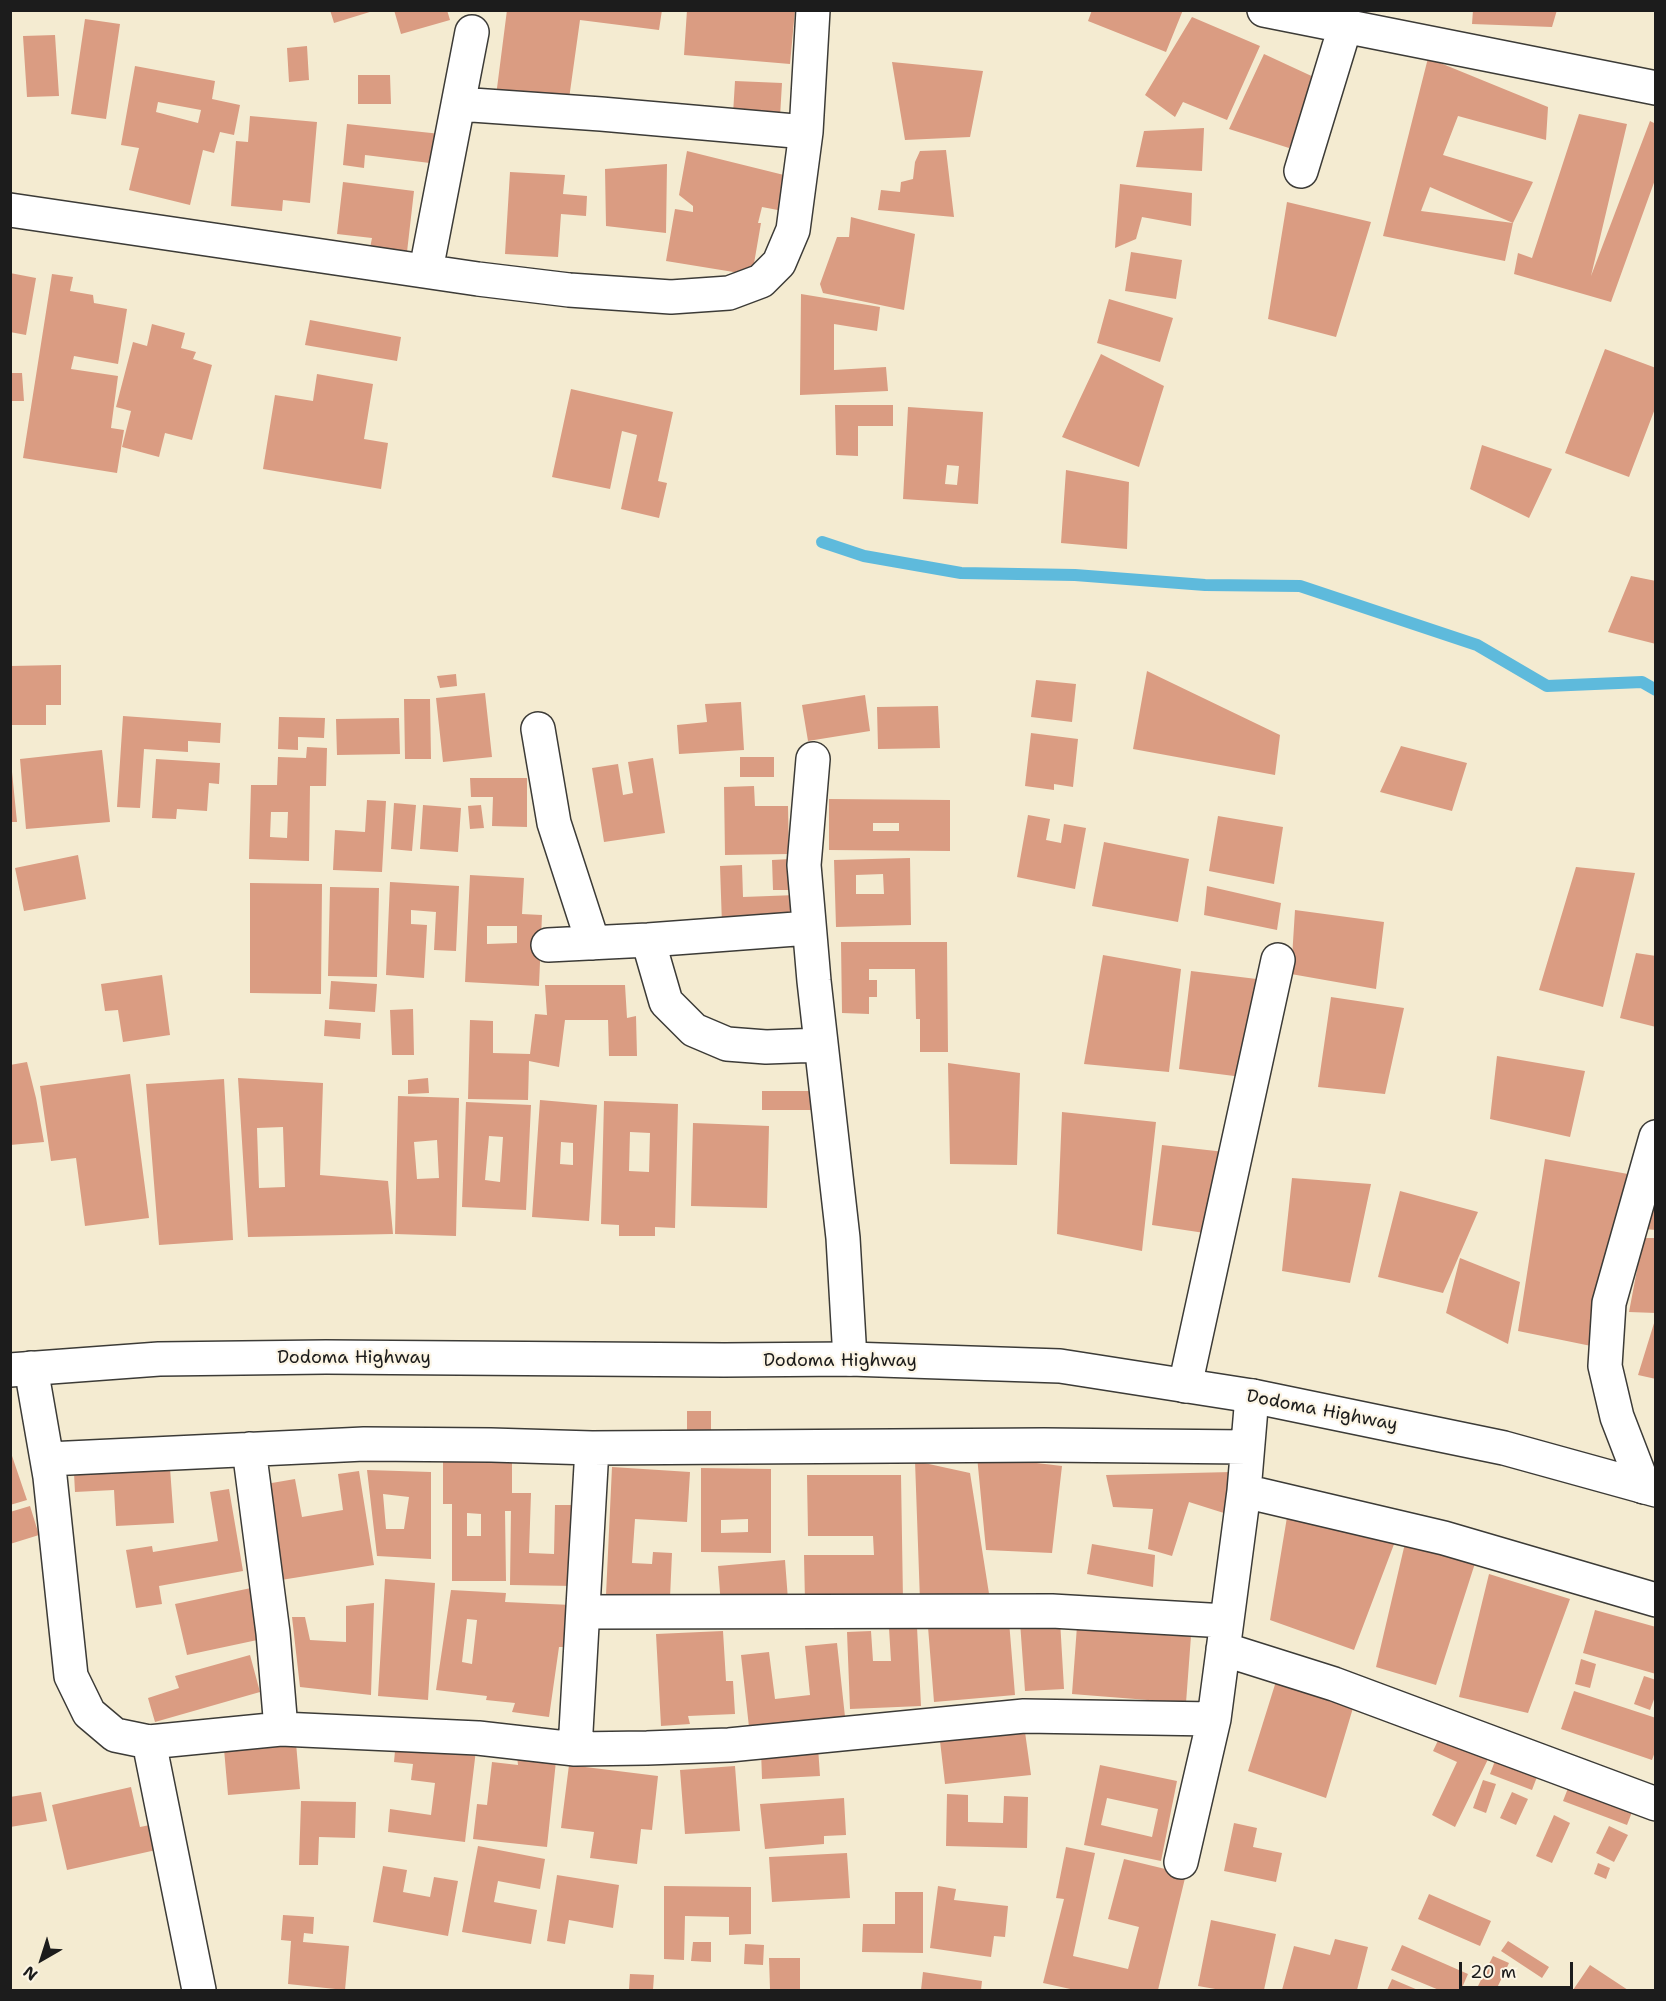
<!DOCTYPE html>
<style>
body{margin:0}
#map{position:relative;width:1666px;height:2001px;overflow:hidden;background:#f4ebd1;font-family:"Shantell Sans",sans-serif}
canvas{display:block}
.frame{position:absolute;inset:0;border:12px solid #1c1c1c;pointer-events:none}
.north{position:absolute;left:12px;top:1929px;width:60px;height:60px;-webkit-text-stroke:4px #fcf5e5;paint-order:stroke;rotate:219deg;font-size:16px;font-weight:700;line-height:24px;text-align:center;color:#1c1c1c}
.north::after{content:'';display:block;margin:auto;width:21px;height:27px;background:#1c1c1c;clip-path:polygon(50% 0,100% 100%,50% 72%,0 100%)}
.scale{position:absolute;left:1459px;top:1962px;width:114px;height:27px;box-sizing:border-box;border:3px solid #1c1c1c;border-top:0;padding-left:8px;font-size:18px;line-height:21px;white-space:nowrap;color:#1c1c1c;-webkit-text-stroke:4px #fcf5e5;paint-order:stroke}
</style>
<div id="map">
<canvas width="1666" height="2001"></canvas>
<div class="frame"></div>
<div class="north">N</div>
<div class="scale">20 m</div>
</div>
<script>
const ctx = document.querySelector('canvas').getContext('2d');
ctx.lineJoin = 'round';
function poly(rows) {
  const path = new Path2D();
  for (const r of rows) {
    path.moveTo(r[0], r[1]);
    for (let i = 2; i < r.length; i += 2) path.lineTo(r[i], r[i + 1]);
  }
  return path;
}
function stroke(path, color, width, dash) {
  ctx.strokeStyle = color;
  ctx.lineWidth = width;
  ctx.lineCap = dash ? 'butt' : 'round';
  ctx.setLineDash(dash || []);
  ctx.stroke(path);
}
function paint(path, color) {
  ctx.fillStyle = color;
  ctx.fill(path, 'evenodd');
}
function write(font, color, halo, rows, align = 'center') {
  ctx.font = font + ' "Shantell Sans",sans-serif';
  ctx.lineWidth = 4.5;
  ctx.setLineDash([]);
  ctx.textBaseline = 'middle';
  ctx.strokeStyle = halo;
  ctx.fillStyle = color;
  for (const [text, x, y, turn = 0] of rows) {
    ctx.save();
    ctx.translate(x, y);
    ctx.rotate((+turn || 0) * Math.PI / 180);
    ctx.textAlign = isNaN(turn) ? turn : align;
    if (halo) ctx.strokeText(text, 0, 0);
    ctx.fillText(text, 0, 0);
    ctx.restore();
  }
}
const stream = poly([
 [822,542,864,556,961,573,1075,575,1205,585,1300,586,1477,645,1547,686,1642,682,1656,690]
]);
const building = poly([
 [330,10,372,10,373,11,334,23],
 [394,10,447,10,450,20,401,34],
 [507,10,662,10,659,30,580,20,568,106,496,96],
 [687,10,795,10,790,64,684,55],
 [1092,10,1183,10,1166,52,1088,21],
 [1473,10,1557,10,1552,27,1472,24],
 [1192,17,1260,46,1227,120,1183,102,1175,117,1145,95],
 [85,19,120,24,106,119,71,114],
 [55,35,59,96,27,97,23,36],
 [307,46,309,80,289,82,287,48],
 [1264,54,1318,79,1289,148,1229,129],
 [1428,58,1548,107,1546,140,1458,116,1443,155,1533,182,1513,223,1505,261,1383,236],
 [1430,187,1513,223,1421,211],
 [892,62,983,71,970,137,905,140],
 [135,66,215,81,212,99,240,105,234,135,220,132,214,153,203,150,190,205,129,190,139,148,121,145],
 [158,102,201,110,198,123,156,112],
 [358,75,390,75,391,104,358,104],
 [735,81,782,83,780,117,733,114],
 [1579,114,1627,124,1591,276,1650,121,1656,124,1656,177,1611,302,1514,274,1518,253,1532,258],
 [250,116,317,122,310,203,283,200,282,211,231,206,236,141,248,142],
 [347,124,450,135,446,165,365,155,364,168,343,165],
 [1204,128,1202,171,1136,167,1144,131],
 [946,150,954,217,878,210,881,190,900,192,901,182,913,179,915,162,920,151],
 [687,151,788,176,783,211,762,207,758,223,761,223,752,275,666,261,675,209,693,212,693,206,679,195],
 [667,164,666,233,606,226,605,169],
 [510,172,565,175,563,194,587,196,586,216,561,214,558,257,505,254],
 [343,182,414,191,407,252,370,248,372,238,337,234],
 [1120,184,1192,193,1191,226,1142,217,1136,239,1115,248],
 [1287,202,1371,222,1336,337,1268,319],
 [851,217,915,234,904,310,823,293,820,284,837,237,849,237],
 [1131,252,1182,260,1176,299,1125,291],
 [10,273,36,278,26,335,10,332],
 [52,274,73,277,70,291,93,295,94,303,127,309,118,364,74,356,71,369,118,376,111,428,124,430,117,473,23,458],
 [801,294,880,307,877,331,834,324,834,370,886,367,888,391,800,395],
 [1109,299,1173,318,1160,362,1097,343],
 [310,320,401,337,397,361,305,345],
 [152,324,185,333,181,348,196,352,193,359,212,365,192,440,165,433,159,457,122,447,131,411,116,407,133,342,147,346],
 [1605,349,1656,368,1656,406,1629,477,1565,453],
 [1101,354,1164,386,1139,467,1062,437],
 [10,373,22,373,24,401,10,401],
 [317,374,373,384,364,439,388,443,381,489,263,469,275,395,313,401],
 [571,389,673,412,658,481,667,483,659,518,621,509,637,435,622,431,610,489,552,477],
 [835,405,893,405,893,426,858,426,858,456,836,455],
 [908,407,983,412,978,504,903,499],
 [947,465,959,466,957,485,945,484],
 [1482,445,1552,469,1529,518,1470,489],
 [1066,470,1129,482,1127,549,1061,543],
 [1631,576,1656,581,1656,644,1608,632],
 [61,665,61,705,46,705,46,725,10,725,10,666],
 [1147,671,1280,735,1275,775,1133,749],
 [456,674,457,686,440,688,437,676],
 [1036,680,1076,684,1072,722,1031,717],
 [485,693,492,757,443,762,436,698],
 [865,695,870,731,808,741,802,705],
 [404,699,430,699,431,759,405,759],
 [741,702,744,750,679,754,677,725,707,722,705,704],
 [938,706,940,748,878,749,877,707],
 [123,716,221,723,220,743,188,741,188,752,144,749,140,808,117,807],
 [279,717,325,718,324,738,298,737,298,750,278,749],
 [399,718,400,754,337,755,336,719],
 [1031,733,1078,739,1073,787,1054,784,1054,790,1025,786],
 [1401,746,1467,763,1452,811,1380,792],
 [307,747,327,748,326,786,310,786,309,861,249,859,251,785,277,785,278,757,306,758],
 [271,812,288,812,287,838,270,837],
 [102,750,110,822,26,829,20,759],
 [740,757,774,757,774,777,740,777],
 [653,758,665,833,604,842,592,768,618,764,623,795,633,793,628,762],
 [156,759,220,763,219,784,209,783,207,811,177,809,176,819,152,818],
 [10,772,12,772,17,822,10,822],
 [470,778,527,778,527,827,492,826,493,797,471,797],
 [754,786,755,806,788,806,789,854,725,855,724,787],
 [829,799,950,800,950,851,829,850],
 [873,823,899,823,899,831,873,831],
 [367,800,386,801,382,872,333,870,335,830,365,832],
 [394,803,416,805,412,851,391,849],
 [423,805,461,808,458,852,420,849],
 [481,805,484,828,470,829,468,806],
 [1028,815,1050,819,1046,840,1061,843,1064,824,1086,828,1075,889,1017,877],
 [1218,816,1283,827,1274,884,1209,871],
 [1104,842,1189,859,1178,922,1092,906],
 [78,855,86,899,24,911,15,868],
 [910,858,911,925,836,927,834,860],
 [883,874,884,894,856,894,856,875],
 [790,859,791,890,773,890,772,860],
 [742,865,743,897,796,895,797,923,722,925,720,866],
 [1576,867,1635,873,1603,1007,1539,990],
 [470,875,524,878,522,914,542,915,539,986,465,982],
 [487,926,517,926,517,943,487,944],
 [390,882,459,886,456,951,434,950,436,912,411,910,411,924,427,925,424,978,386,975],
 [250,883,322,884,321,994,250,993],
 [1207,886,1281,903,1277,930,1204,915],
 [330,887,379,888,377,977,328,976],
 [1295,910,1384,922,1376,989,1291,974],
 [841,942,947,942,948,1052,920,1052,920,1019,916,1019,915,969,869,969,869,980,877,980,877,997,869,997,869,1014,842,1013],
 [1636,953,1656,956,1656,1027,1620,1018],
 [1103,955,1181,969,1169,1072,1084,1064],
 [1191,971,1265,980,1250,1078,1179,1069],
 [162,975,170,1035,123,1042,118,1010,105,1011,101,984],
 [331,981,377,984,375,1012,329,1009],
 [545,985,625,985,627,1018,636,1016,637,1056,609,1056,608,1020,565,1020,559,1067,529,1061,528,1100,468,1099,470,1020,493,1021,493,1053,530,1054,535,1014,547,1015],
 [1331,997,1404,1008,1385,1094,1318,1087],
 [413,1009,414,1055,392,1055,390,1010],
 [325,1020,361,1023,360,1039,324,1036],
 [1497,1056,1585,1071,1570,1137,1490,1119],
 [27,1062,36,1098,44,1142,10,1145,10,1065],
 [948,1063,1020,1073,1017,1165,950,1164],
 [130,1074,149,1218,85,1226,76,1158,51,1161,40,1086],
 [238,1078,323,1083,320,1175,388,1181,393,1234,248,1237],
 [283,1127,285,1187,259,1188,257,1128],
 [428,1078,429,1093,408,1094,408,1080],
 [224,1079,233,1240,159,1245,146,1084],
 [762,1091,817,1091,817,1110,762,1110],
 [398,1096,459,1098,456,1236,395,1234],
 [437,1140,439,1178,417,1179,414,1142],
 [540,1100,597,1105,589,1221,532,1217],
 [561,1142,573,1143,573,1165,560,1164],
 [604,1101,678,1104,675,1228,655,1227,655,1236,619,1236,619,1225,601,1224],
 [630,1132,650,1133,649,1172,629,1171],
 [466,1102,531,1105,526,1210,462,1207],
 [489,1136,503,1137,500,1182,485,1180],
 [1062,1112,1156,1122,1142,1251,1057,1234],
 [693,1123,769,1126,767,1208,691,1206],
 [1162,1145,1225,1152,1211,1234,1152,1225],
 [1545,1159,1628,1174,1596,1347,1518,1331],
 [1656,1173,1656,1230,1645,1229],
 [1292,1178,1371,1184,1350,1283,1282,1271],
 [1400,1191,1478,1212,1443,1293,1378,1277],
 [1643,1238,1656,1238,1656,1313,1629,1312],
 [1460,1258,1520,1282,1508,1344,1446,1313],
 [1655,1320,1656,1320,1656,1379,1638,1375],
 [687,1411,711,1411,711,1436,687,1436],
 [10,1450,27,1500,10,1505],
 [977,1456,1062,1466,1052,1553,986,1550],
 [443,1459,512,1459,512,1493,531,1493,529,1553,554,1554,555,1505,578,1505,576,1586,510,1585,511,1511,505,1511,506,1581,452,1581,452,1504,443,1504],
 [467,1513,481,1514,481,1536,467,1536],
 [915,1461,970,1473,990,1600,920,1601],
 [612,1467,690,1472,687,1522,635,1519,632,1563,652,1564,653,1552,672,1553,670,1598,606,1595],
 [170,1468,174,1523,116,1526,114,1490,75,1492,74,1473],
 [701,1468,771,1469,771,1553,701,1552],
 [748,1519,748,1532,721,1533,721,1520],
 [367,1470,431,1472,431,1559,377,1556],
 [383,1494,409,1497,404,1529,386,1529],
 [359,1471,374,1565,281,1580,266,1484,295,1479,302,1517,343,1510,338,1474],
 [1232,1472,1227,1514,1189,1502,1172,1556,1148,1549,1153,1509,1113,1507,1106,1475],
 [807,1475,901,1475,903,1601,805,1602,804,1555,874,1555,873,1536,808,1536],
 [229,1489,243,1571,159,1586,162,1604,136,1608,126,1550,152,1546,153,1552,218,1541,210,1492],
 [1290,1499,1399,1531,1354,1650,1270,1620],
 [30,1506,39,1535,10,1544,10,1512],
 [1406,1539,1477,1557,1436,1685,1376,1667],
 [1092,1544,1155,1555,1153,1587,1087,1574],
 [785,1560,788,1600,721,1606,718,1566],
 [1489,1574,1570,1599,1528,1713,1459,1697],
 [385,1579,435,1583,428,1700,378,1696],
 [251,1588,262,1639,187,1655,175,1604],
 [451,1590,506,1593,505,1602,571,1605,570,1647,559,1647,549,1717,512,1712,515,1703,486,1700,487,1696,436,1690],
 [467,1619,477,1620,472,1664,462,1662],
 [374,1603,371,1695,300,1687,292,1617,305,1617,310,1640,346,1642,346,1606],
 [1595,1610,1656,1627,1656,1674,1583,1653],
 [1060,1620,1064,1689,1025,1691,1020,1622],
 [1009,1621,1015,1695,934,1702,928,1627],
 [1077,1626,1191,1636,1186,1703,1072,1694],
 [917,1627,921,1706,850,1709,847,1632,871,1631,873,1661,891,1661,889,1628],
 [723,1631,726,1681,733,1681,735,1714,688,1716,690,1724,661,1726,656,1634],
 [837,1643,846,1726,750,1736,741,1655,769,1652,775,1699,810,1695,805,1646],
 [250,1655,260,1692,155,1722,148,1698,179,1688,175,1676],
 [1581,1659,1596,1664,1590,1688,1575,1684],
 [1644,1676,1656,1680,1656,1694,1650,1710,1634,1704],
 [1277,1678,1353,1708,1326,1798,1248,1771],
 [1574,1691,1656,1718,1656,1749,1652,1760,1561,1729],
 [1444,1728,1492,1751,1455,1827,1432,1815,1457,1762,1433,1751],
 [1025,1732,1031,1775,945,1784,940,1741],
 [396,1740,476,1750,465,1842,388,1832,390,1809,431,1815,435,1783,411,1780,413,1764,394,1762],
 [296,1743,300,1789,228,1795,224,1749],
 [818,1747,820,1776,762,1779,761,1750],
 [1498,1753,1540,1769,1532,1790,1490,1774],
 [517,1756,556,1761,547,1847,473,1839,477,1804,487,1805,492,1762,518,1765],
 [569,1765,658,1776,652,1830,641,1829,637,1864,590,1858,594,1832,561,1828],
 [1100,1765,1177,1781,1161,1861,1084,1845],
 [1107,1798,1158,1809,1152,1837,1101,1825],
 [735,1766,740,1831,685,1834,680,1770],
 [1483,1780,1496,1784,1486,1813,1473,1808],
 [1570,1783,1634,1807,1627,1825,1563,1801],
 [131,1787,140,1827,150,1825,156,1850,67,1870,52,1805],
 [41,1792,47,1821,10,1827,10,1797],
 [1512,1792,1528,1799,1516,1825,1500,1818],
 [947,1794,968,1795,968,1822,1003,1823,1004,1796,1028,1797,1027,1848,946,1846],
 [844,1798,846,1835,824,1836,824,1844,765,1849,760,1804],
 [301,1801,356,1802,355,1838,319,1837,318,1865,299,1865],
 [1554,1815,1570,1823,1552,1863,1536,1856],
 [1234,1823,1257,1828,1253,1847,1282,1853,1276,1882,1224,1871],
 [1609,1826,1628,1835,1614,1862,1596,1853],
 [478,1846,545,1859,540,1889,498,1881,494,1902,537,1910,531,1944,462,1932],
 [1066,1847,1095,1853,1073,1956,1128,1969,1139,1927,1108,1919,1124,1859,1186,1874,1158,1990,1075,1990,1043,1983,1064,1899,1056,1898],
 [847,1853,850,1898,772,1902,769,1857],
 [1598,1863,1610,1868,1606,1879,1594,1874],
 [383,1866,407,1870,403,1892,430,1897,434,1877,458,1881,448,1936,373,1922],
 [557,1875,619,1885,613,1928,569,1920,565,1944,547,1941],
 [664,1886,751,1887,751,1934,729,1935,729,1917,685,1916,684,1960,664,1959],
 [938,1886,956,1889,954,1900,1008,1906,1005,1937,994,1936,991,1957,930,1948],
 [895,1892,923,1892,923,1953,862,1952,863,1924,895,1924],
 [1429,1894,1491,1921,1480,1946,1418,1919],
 [283,1915,314,1917,313,1934,304,1933,303,1942,349,1946,345,1990,288,1984,291,1941,281,1940],
 [1211,1920,1276,1934,1264,1990,1221,1990,1198,1986],
 [1335,1939,1368,1947,1357,1990,1282,1990,1294,1946,1330,1955],
 [1508,1941,1549,1967,1542,1978,1501,1951],
 [693,1942,711,1942,711,1962,691,1961],
 [745,1944,764,1945,763,1965,744,1964],
 [1402,1945,1468,1974,1461,1990,1439,1990,1391,1970],
 [1493,1956,1509,1963,1496,1990,1476,1990],
 [769,1958,800,1958,800,1989,770,1989],
 [1590,1965,1628,1990,1573,1990],
 [923,1972,982,1981,981,1990,921,1990],
 [630,1974,654,1975,653,1990,629,1990],
 [1392,1979,1418,1990,1387,1990]
]);
const minor = poly([
 [1264,10,1656,88],
 [458,104,601,114,806,132],
 [1301,171,1345,27],
 [10,210,478,279,569,290,671,297,729,293,761,281,779,263,793,230,806,132,813,10],
 [426,270,472,32],
 [538,729,554,823,593,943],
 [813,759,804,865,814,981,843,1238,850,1359],
 [648,940,666,1002,694,1030,727,1044,766,1047,821,1045],
 [548,945,648,940,809,928],
 [31,1368,50,1477,71,1676,89,1713,115,1735,149,1742,281,1729,478,1738,575,1749,647,1748,729,1745,1024,1716,1214,1719],
 [1185,1386,1278,960],
 [249,1449,273,1633,281,1729],
 [48,1459,364,1444,491,1445,592,1448,1044,1445,1247,1447],
 [1644,1487,1617,1417,1605,1366,1609,1303,1656,1137],
 [1244,1491,1444,1538,1656,1600],
 [584,1612,1052,1611,1226,1621],
 [1223,1649,1334,1684,1656,1804],
 [149,1742,199,1990],
 [575,1749,592,1448],
 [1181,1862,1214,1719,1244,1491,1252,1396]
]);
const highway = poly([
 [10,1370,159,1359,326,1357,724,1360,850,1359,1060,1366,1252,1396,1504,1448,1656,1490]
]);
const streetNames = [
 ["Dodoma Highway",354,1358],
 ["Dodoma Highway",840,1361],
 ["Dodoma Highway",1322,1411,11]
];
stroke(stream, '#5ebadc', 12);
paint(building, '#da9c82');
stroke(minor, '#3c3b37', 36);
stroke(highway, '#3c3b37', 36);
stroke(minor, '#fff', 33);
stroke(highway, '#fff', 33);
write('18px', '#1c1c1c', '#fcf5e5', streetNames);
</script>
